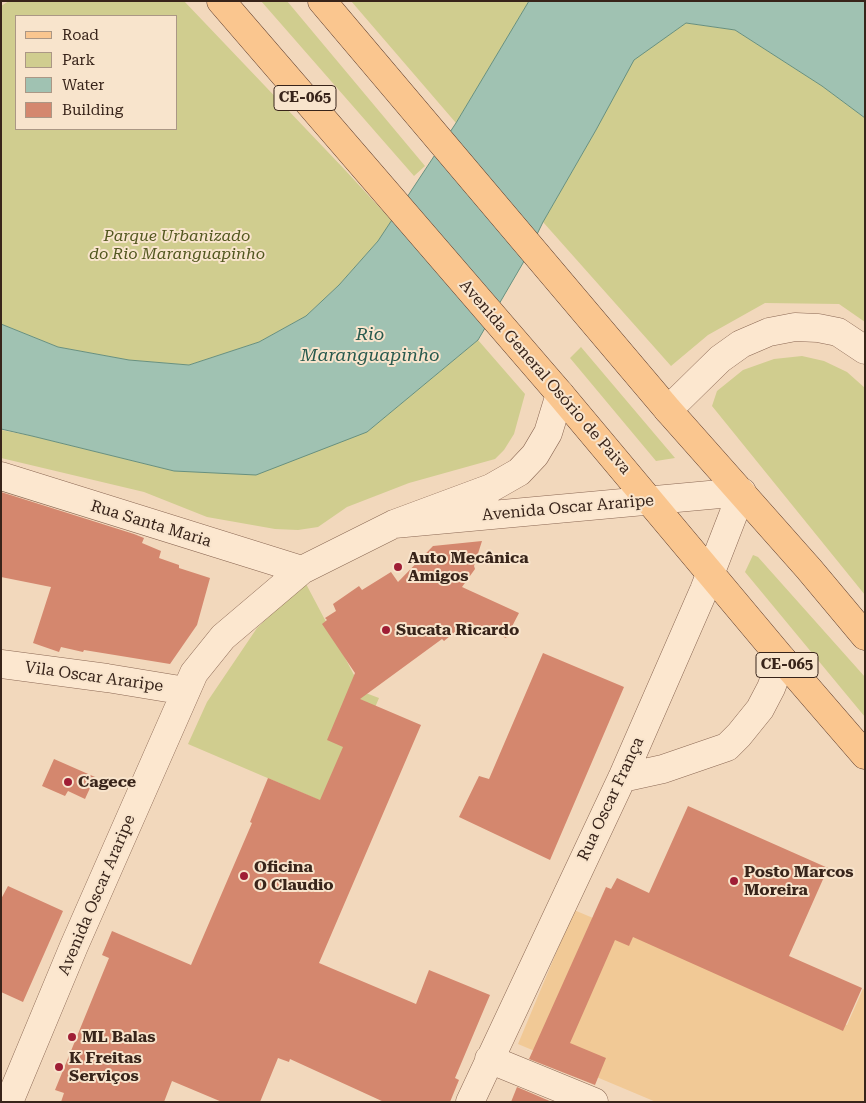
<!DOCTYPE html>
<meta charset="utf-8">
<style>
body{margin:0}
#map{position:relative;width:866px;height:1103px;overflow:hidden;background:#f2d8bc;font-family:"Roboto Serif",serif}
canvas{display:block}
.frame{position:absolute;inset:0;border:2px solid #38241a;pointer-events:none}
.legend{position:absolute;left:15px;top:15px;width:162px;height:115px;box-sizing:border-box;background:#f8e4cc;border:1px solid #ab9785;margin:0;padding:6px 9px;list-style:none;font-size:15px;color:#38241a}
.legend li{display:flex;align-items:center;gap:10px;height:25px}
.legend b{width:25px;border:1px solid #ab9785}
</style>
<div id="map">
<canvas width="866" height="1103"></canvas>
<div class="frame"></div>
<ul class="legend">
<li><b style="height:6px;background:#fac68f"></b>Road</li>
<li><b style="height:14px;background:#d0cd8f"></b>Park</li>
<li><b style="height:14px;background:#a0c2b2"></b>Water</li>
<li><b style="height:14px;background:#d4876e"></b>Building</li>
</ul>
</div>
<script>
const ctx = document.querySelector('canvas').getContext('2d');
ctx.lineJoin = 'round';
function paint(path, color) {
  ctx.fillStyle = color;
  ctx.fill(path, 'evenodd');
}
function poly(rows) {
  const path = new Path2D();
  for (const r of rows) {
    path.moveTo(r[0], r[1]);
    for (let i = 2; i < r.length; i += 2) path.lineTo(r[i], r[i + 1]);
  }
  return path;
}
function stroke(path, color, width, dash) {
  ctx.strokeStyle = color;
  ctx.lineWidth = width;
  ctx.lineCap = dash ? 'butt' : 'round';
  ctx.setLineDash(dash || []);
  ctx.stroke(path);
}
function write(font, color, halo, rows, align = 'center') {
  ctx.font = font + ' "Roboto Serif",serif';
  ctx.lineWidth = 4;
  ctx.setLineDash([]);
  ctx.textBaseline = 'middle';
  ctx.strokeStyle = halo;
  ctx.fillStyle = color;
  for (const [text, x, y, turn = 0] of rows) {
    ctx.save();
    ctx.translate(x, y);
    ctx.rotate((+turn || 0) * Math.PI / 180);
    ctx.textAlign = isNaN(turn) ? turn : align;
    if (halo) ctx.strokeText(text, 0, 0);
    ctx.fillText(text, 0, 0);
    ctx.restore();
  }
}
const green = poly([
 [9,1,184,1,346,171,392,221,378,241,339,285,306,316,259,342,189,365,129,360,58,347,1,324,1,6],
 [16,16,176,16,176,129,16,129],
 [261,1,287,1,425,166,414,176],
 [351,1,529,1,456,123],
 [686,23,735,30,822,86,865,118,865,322,839,304,765,303,708,335,671,366,543,222,596,130,633,60],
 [478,340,525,394,514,434,504,450,495,459,409,483,347,507,318,527,298,530,275,529,207,517,144,492,1,458,1,430,32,436,174,471,367,432],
 [581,347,675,458,656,461,570,358],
 [802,356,824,361,847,372,865,388,865,595,712,406,717,391,743,370,774,359],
 [753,555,758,557,865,677,865,717,745,572],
 [305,582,363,692,379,698,333,806,188,744,207,702,257,628]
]);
const sand = poly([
 [574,910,847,1025,863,989,865,990,865,1097,863,1102,656,1102,518,1044]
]);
const water = poly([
 [529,1,865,1,865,118,822,86,735,30,686,23,634,60,596,130,543,222,523,263,478,340,367,432,256,475,174,471,32,436,1,429,1,324,58,347,129,360,189,365,259,342,306,316,339,285,378,241,456,123,529,1]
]);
const building = poly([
 [1,492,134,534,144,538,142,543,161,551,159,558,179,565,179,568,210,578,197,625,170,664,84,650,83,652,61,647,59,652,33,643,51,587,1,577],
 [482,541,474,566,475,569,462,587,519,613,506,638,467,622,444,641,442,639,360,699,421,725,319,963,416,1004,429,970,490,995,455,1078,459,1080,450,1102,384,1102,290,1059,289,1062,278,1058,260,1102,222,1102,172,1081,164,1102,61,1102,64,1093,55,1090,109,958,102,955,112,931,191,965,252,823,250,822,268,778,320,800,343,747,327,740,355,673,322,624,327,620,325,618,336,611,333,604,359,586,362,590,391,572,398,582,433,546],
 [543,653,624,687,550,860,459,817,479,776,489,779],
 [54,759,95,777,85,799,68,791,65,796,42,786],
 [688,806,828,868,789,956,862,988,843,1031,633,937,629,946,615,940,570,1043,606,1058,595,1085,529,1059,606,887,611,889,617,878,649,893],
 [8,886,63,911,23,1002,1,992,1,899],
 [517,1087,552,1102,511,1102]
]);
const minor = poly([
 [668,410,720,359,741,344,769,332,795,327,818,328,838,332,865,350],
 [1,476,302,570],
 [394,524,742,492,704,590,622,778,470,1102],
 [1,664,107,678,186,691],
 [622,778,663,769,727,747,739,735,760,709,771,688,782,659],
 [489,1059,594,1102],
 [9,1102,74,946,194,673,223,637,302,570,394,524,491,488,519,472,535,455,548,433,560,394]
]);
const major = poly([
 [221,1,560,394,782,659,865,755],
 [322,1,668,410,809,569,865,636]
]);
const markers = [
 [398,567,5,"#9f1e35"],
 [386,630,5,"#9f1e35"],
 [68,782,5,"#9f1e35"],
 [244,876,5,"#9f1e35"],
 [734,881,5,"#9f1e35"],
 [72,1037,5,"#9f1e35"],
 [59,1067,5,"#9f1e35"]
];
const shields = [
 [305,98,62],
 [787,665,62]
];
const shieldNames = [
 ["CE-065",305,98],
 ["CE-065",787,665]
];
const parkNames = [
 ["Parque Urbanizado",177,236],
 ["do Rio Maranguapinho",177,254]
];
const streetNames = [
 ["Avenida General Osório de Paiva",545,377,49],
 ["Avenida Oscar Araripe",568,508,-5],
 ["Rua Santa Maria",151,524,17],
 ["Vila Oscar Araripe",94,677,8],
 ["Rua Oscar França",611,799,-65],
 ["Avenida Oscar Araripe",97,895,-67]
];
const poiNames = [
 ["Auto Mecânica",408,558],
 ["Amigos",408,576],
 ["Sucata Ricardo",396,630],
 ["Cagece",78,782],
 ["Oficina",254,867],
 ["O Claudio",254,885],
 ["Posto Marcos",744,872],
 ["Moreira",744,890],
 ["ML Balas",82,1037],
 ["K Freitas",69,1058],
 ["Serviços",69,1076]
];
const waterNames = [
 ["Rio",370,335],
 ["Maranguapinho",370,356]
];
paint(green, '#d0cd8f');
paint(sand, '#f1c996');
paint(water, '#a0c2b2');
stroke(water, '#67907f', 1);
paint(building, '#d4876e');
stroke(minor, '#8b6854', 29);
stroke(major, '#573729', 29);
stroke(minor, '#fce7cf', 28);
stroke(major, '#fac68f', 28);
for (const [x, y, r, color] of markers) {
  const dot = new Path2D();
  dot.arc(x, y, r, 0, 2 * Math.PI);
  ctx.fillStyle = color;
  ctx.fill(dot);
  stroke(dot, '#f8e4cc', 2);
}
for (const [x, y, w] of shields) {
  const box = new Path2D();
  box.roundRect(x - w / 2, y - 12.5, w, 25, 4);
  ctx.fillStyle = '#f8e4cc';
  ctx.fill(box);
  stroke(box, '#38241a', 1);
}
write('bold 15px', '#38241a', null, shieldNames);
write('italic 16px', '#52571f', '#f8e4cc', parkNames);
write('16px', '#38241a', '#f8e4cc', streetNames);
write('bold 16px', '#38241a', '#f8e4cc', poiNames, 'left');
write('italic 18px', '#285a4e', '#f8e4cc', waterNames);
</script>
